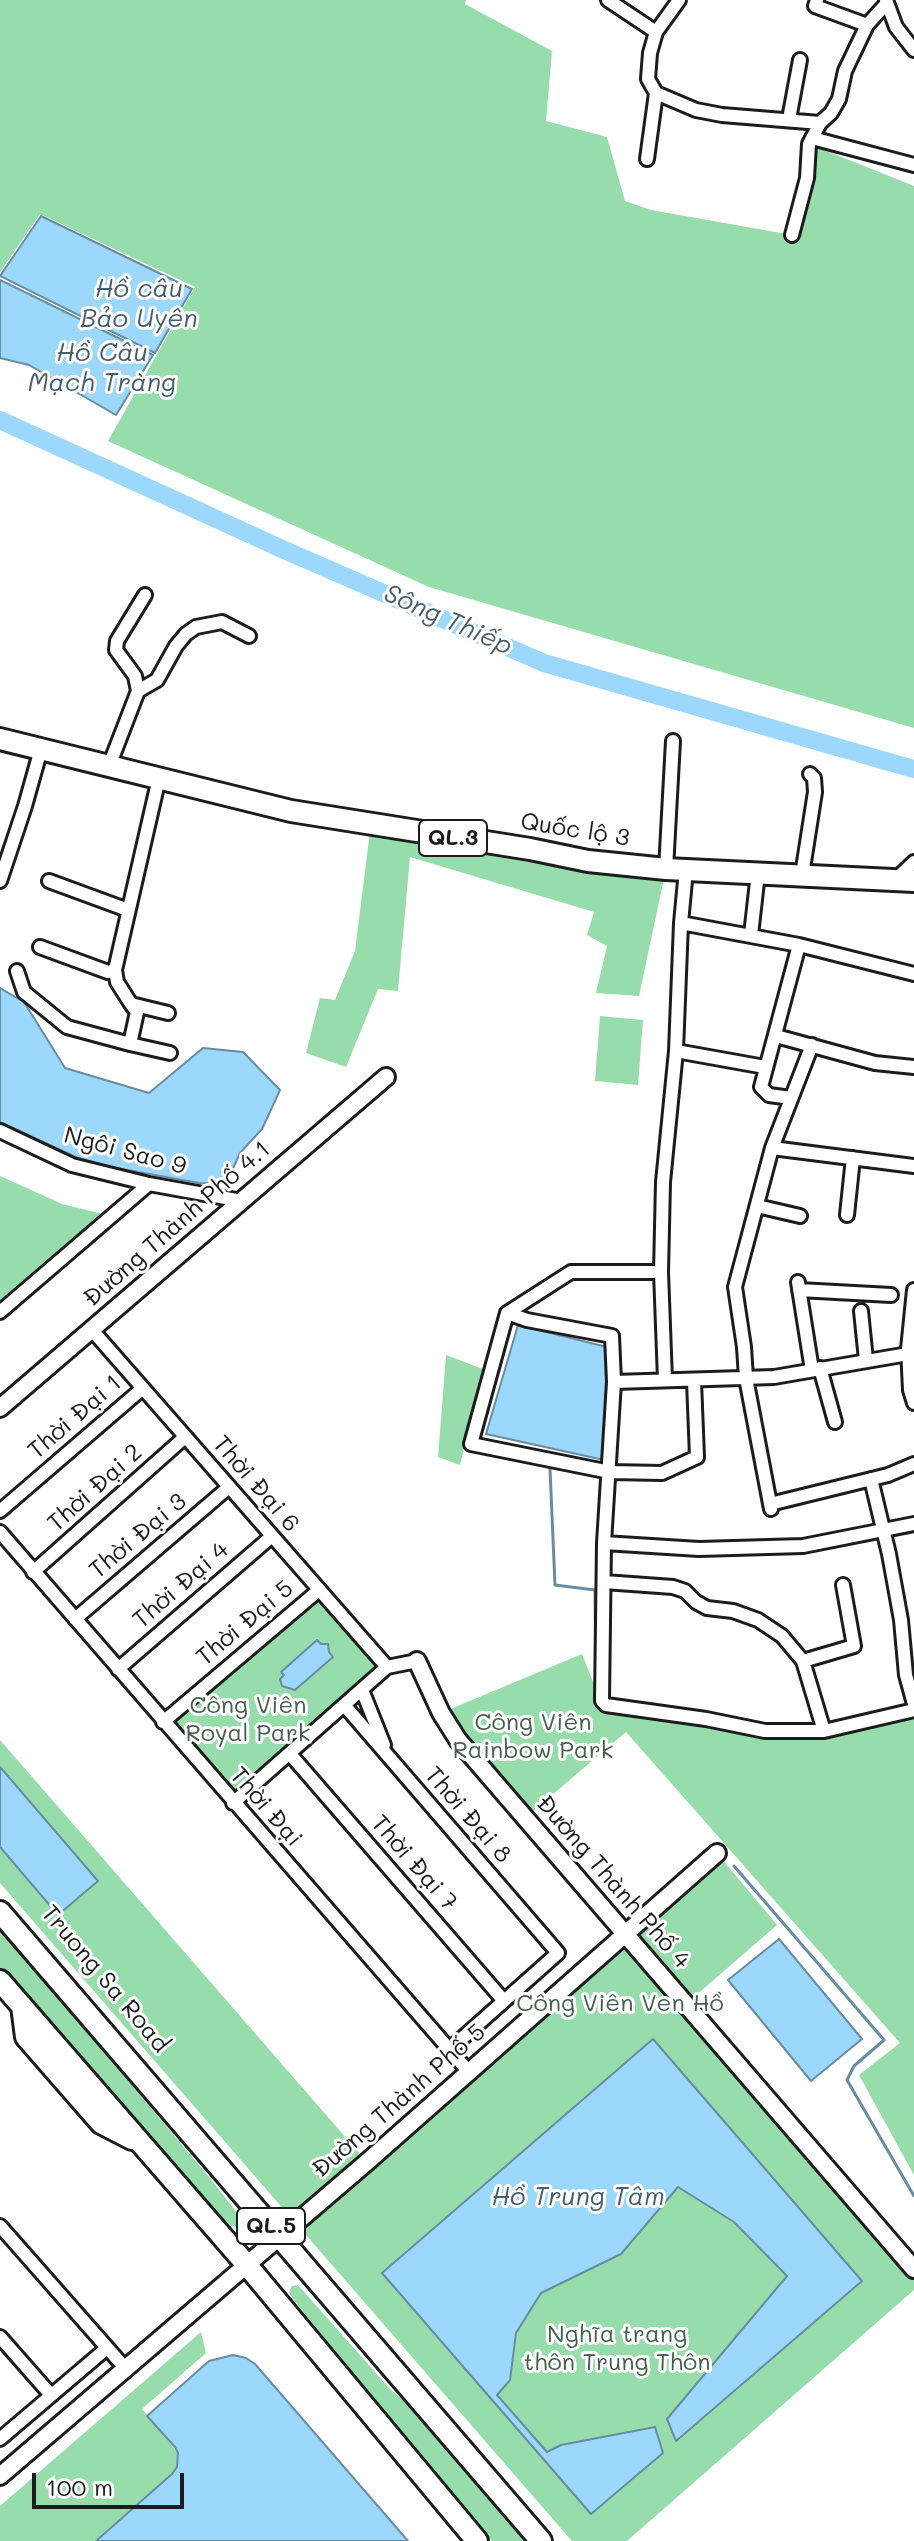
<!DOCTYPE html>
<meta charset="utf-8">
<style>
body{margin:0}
#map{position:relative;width:914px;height:2541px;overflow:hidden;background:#fff;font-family:Mali,sans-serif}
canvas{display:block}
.scale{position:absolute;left:32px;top:2473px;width:152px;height:36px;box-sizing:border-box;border:4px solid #1c1c1c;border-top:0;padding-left:10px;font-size:24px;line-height:28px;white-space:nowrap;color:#1c1c1c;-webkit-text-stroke:6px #fff;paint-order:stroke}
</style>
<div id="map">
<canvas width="914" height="2541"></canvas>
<div class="scale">100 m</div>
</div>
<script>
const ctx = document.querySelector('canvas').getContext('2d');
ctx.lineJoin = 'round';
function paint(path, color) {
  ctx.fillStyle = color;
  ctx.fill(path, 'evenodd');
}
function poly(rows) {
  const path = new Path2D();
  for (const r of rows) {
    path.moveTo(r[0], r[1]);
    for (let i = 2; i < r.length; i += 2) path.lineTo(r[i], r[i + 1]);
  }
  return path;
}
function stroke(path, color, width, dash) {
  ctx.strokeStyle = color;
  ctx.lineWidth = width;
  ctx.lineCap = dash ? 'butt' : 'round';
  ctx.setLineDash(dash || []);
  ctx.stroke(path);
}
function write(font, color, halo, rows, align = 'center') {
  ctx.font = font + ' Mali,sans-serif';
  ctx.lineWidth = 6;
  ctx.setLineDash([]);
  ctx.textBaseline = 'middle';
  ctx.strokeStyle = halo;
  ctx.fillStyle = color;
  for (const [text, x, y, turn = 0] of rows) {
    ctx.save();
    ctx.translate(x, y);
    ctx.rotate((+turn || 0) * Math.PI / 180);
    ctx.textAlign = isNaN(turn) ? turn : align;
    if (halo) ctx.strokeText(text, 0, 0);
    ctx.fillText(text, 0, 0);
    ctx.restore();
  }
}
const green = poly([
 [0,0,466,0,465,4,552,51,546,121,607,137,625,201,651,210,792,235,809,144,914,186,914,728,429,587,108,441,195,287,40,214,0,272],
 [371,824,666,869,639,996,596,993,607,946,587,935,594,912,410,857,398,991,378,989,346,1067,306,1053,320,998,335,1000,355,951],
 [600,1016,643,1020,638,1085,595,1081],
 [0,1176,62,1204,111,1216,0,1312],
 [446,1355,483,1369,460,1465,438,1457],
 [319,1590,387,1667,233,1803,163,1722],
 [582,1654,601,1702,765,1731,824,1731,914,1708,914,2175,859,2075,900,2043,626,1732,525,1818,441,1713],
 [0,1740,367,2162,717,1853,777,1925,687,2003,914,2269,914,2290,627,2541,572,2541,0,1883],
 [653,2039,862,2281,667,2419,787,2277,734,2222,678,2186,621,2254,541,2293,516,2333,510,2380,497,2395,547,2453,654,2427,663,2453,591,2514,382,2273],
 [0,1929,209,2177,238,2214,241,2223,235,2227,226,2224,208,2207,0,1971],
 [298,2285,390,2389,411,2407,527,2541,492,2541,431,2471,293,2299,289,2292,292,2286],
 [201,2332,206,2353,142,2409,178,2453,177,2467,172,2474,96,2541,0,2541,0,2506]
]);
const water = poly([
 [41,216,192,289,155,353,0,276,41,216],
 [0,280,153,355,116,415,29,365,0,358,0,280],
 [0,988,24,1002,65,1068,149,1093,203,1048,243,1052,280,1090,262,1129,240,1153,226,1184,199,1183,105,1166,78,1158,0,1122,0,988],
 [518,1325,607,1347,604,1460,486,1434,518,1325],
 [317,1640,321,1644,328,1644,329,1652,333,1657,295,1690,282,1686,280,1679,284,1675,281,1672,317,1640],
 [0,1767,98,1881,58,1915,0,1847,0,1767],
 [779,1939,862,2039,811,2081,728,1980,779,1939],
 [653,2039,862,2281,676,2441,667,2419,787,2276,734,2222,678,2187,621,2254,541,2293,516,2333,510,2380,497,2395,547,2452,561,2445,655,2427,663,2453,591,2514,382,2273,653,2039],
 [233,2355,246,2358,255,2364,408,2541,96,2541,172,2474,177,2467,178,2453,175,2447,147,2416,209,2361,233,2355]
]);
const stream = poly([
 [550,1469,555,1585,595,1590,596,1704],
 [734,1866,884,2040,854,2066,847,2080,914,2196]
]);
const river = poly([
 [0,420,282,549,544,663,914,769]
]);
const minor = poly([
 [608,0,656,32],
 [679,0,656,32,650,53,648,79,656,93,696,110,722,115,820,123],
 [817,0,815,6,867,25],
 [886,0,896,27,914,50],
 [789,119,800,60],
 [812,138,914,165],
 [647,159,656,93],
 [792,235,807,178,809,144,820,123,831,113,839,99,845,71,867,25,887,3],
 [138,691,157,680,176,646,186,634,196,627,222,622,249,636],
 [109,766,138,691,135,676,116,650,117,641,145,595],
 [159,778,115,970,117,982,131,1004,168,1013],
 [666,869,673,741],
 [802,875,815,792,814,778,810,774],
 [896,879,914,862],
 [0,881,25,806,41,749],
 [49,881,128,910],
 [681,923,799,945,914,974],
 [751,935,758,873],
 [40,947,108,972,115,970],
 [17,971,24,992,67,1027,130,1044,137,1012,131,1004],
 [776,1036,875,1063,914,1067],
 [130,1044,170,1053],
 [676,1051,765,1067],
 [791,1098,769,1095,761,1087,799,945],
 [0,1131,72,1165,149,1184,242,1201],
 [772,1148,914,1166],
 [757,1206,800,1216],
 [847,1215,853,1158],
 [661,1272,571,1272,507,1313,471,1444,610,1472,662,1473,697,1457,694,1381],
 [798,1282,812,1370],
 [799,1290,891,1295],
 [914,1290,908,1349,910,1390,914,1403],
 [861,1311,866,1360],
 [0,1312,149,1184],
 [507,1313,527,1320,612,1336,614,1382,774,1377,908,1354],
 [92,1330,387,1667],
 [820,1368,835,1422],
 [665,1380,661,1272,663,1182,676,1051,681,923,686,870],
 [614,1382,604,1543,602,1701,606,1705,706,1719,765,1731,824,1731],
 [871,1479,889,1554,901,1620,906,1675,914,1704],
 [770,1504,888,1475,914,1464],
 [771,1509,746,1378,744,1347,735,1287,772,1148,812,1045],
 [0,1511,143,1388],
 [0,1532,469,2072],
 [604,1543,699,1549,803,1546,914,1524],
 [33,1572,185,1437],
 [604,1582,673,1587,685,1591,696,1602,707,1608,733,1611,758,1620,782,1636,803,1661,824,1731,914,1710],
 [75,1619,229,1487],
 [803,1661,854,1646,843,1585],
 [118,1669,272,1536],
 [362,1690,384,1745],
 [345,1706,558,1953,450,2049],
 [163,1722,319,1590],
 [290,1754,504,2001],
 [233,1803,387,1667,417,1661],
 [0,2226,125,2368],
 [0,2337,51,2395],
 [0,2439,107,2348]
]);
const tertiary = poly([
 [0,1408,386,1077],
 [417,1661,441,1713,458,1740,914,2269],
 [0,2476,367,2162,717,1853]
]);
const trunk = poly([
 [0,739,291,811,530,849,588,861,666,869,914,881],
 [0,1912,541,2541],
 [0,1981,246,2264,477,2541],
 [22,2006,26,2037,101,2123,132,2139]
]);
const shields = [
 [453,838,68],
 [271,2226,68]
];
const shieldNames = [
 ["QL.3",453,838],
 ["QL.5",271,2226]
];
const streetNames = [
 ["Quốc lộ 3",575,830,9],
 ["Ngôi Sao 9",125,1151,15],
 ["Đường Thành Phố 4.1",177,1224,-41],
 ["Thời Đại 1",75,1417,-41],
 ["Thời Đại 6",256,1484,49],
 ["Thời Đại 2",95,1488,-42],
 ["Thời Đại 3",138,1536,-40],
 ["Thời Đại 4",181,1585,-41],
 ["Thời Đại 5",245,1623,-40],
 ["Thời Đại",266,1807,49],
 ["Thời Đại 8",468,1815,49],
 ["Thời Đại 7",414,1863,49],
 ["Đường Thành Phố 4",613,1882,49],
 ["Truong Sa Road",105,1979,50],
 ["Đường Thành Phố 5",399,2101,-41]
];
const parkNames = [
 ["Công Viên",248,1706],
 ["Royal Park",248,1734],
 ["Công Viên",533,1723],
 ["Rainbow Park",533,1751],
 ["Công Viên Ven Hồ",620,2004],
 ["Nghĩa trang",617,2335],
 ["thôn Trung Thôn",617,2363]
];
const waterNames = [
 ["Hồ câu",139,289],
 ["Bảo Uyên",139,319],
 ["Hồ Câu",102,353],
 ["Mạch Tràng",102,383],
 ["Sông Thiếp",448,620,24],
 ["Hồ Trung Tâm",578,2197]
];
paint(green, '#96ddab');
paint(water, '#9bd8fc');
stroke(water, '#688da2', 2);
stroke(stream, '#688da2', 3);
stroke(river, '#9bd8fc', 18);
stroke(minor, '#1c1c1c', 18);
stroke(tertiary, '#1c1c1c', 22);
stroke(trunk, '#1c1c1c', 26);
stroke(minor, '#fff', 12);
stroke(tertiary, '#fff', 16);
stroke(trunk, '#fff', 20);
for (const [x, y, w] of shields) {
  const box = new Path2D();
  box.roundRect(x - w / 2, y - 18, w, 36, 6);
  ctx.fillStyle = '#fff';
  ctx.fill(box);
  stroke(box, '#1c1c1c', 2);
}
write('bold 22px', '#1c1c1c', null, shieldNames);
write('24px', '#1c1c1c', '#fff', streetNames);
write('24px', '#47604e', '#fff', parkNames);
write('italic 26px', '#485e6a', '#fff', waterNames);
</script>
